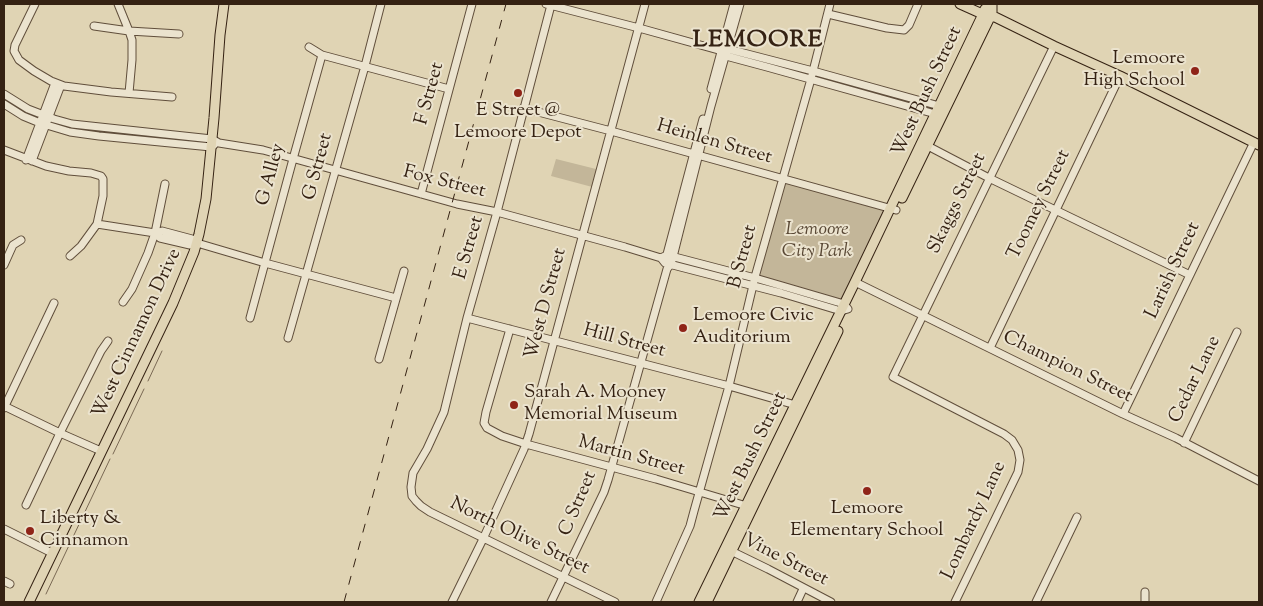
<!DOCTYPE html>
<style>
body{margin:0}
#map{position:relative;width:1263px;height:606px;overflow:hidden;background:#e0d4b4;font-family:"Sorts Mill Goudy",serif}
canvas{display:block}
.frame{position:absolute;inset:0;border:5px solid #352213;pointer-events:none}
</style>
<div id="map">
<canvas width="1263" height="606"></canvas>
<div class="frame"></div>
</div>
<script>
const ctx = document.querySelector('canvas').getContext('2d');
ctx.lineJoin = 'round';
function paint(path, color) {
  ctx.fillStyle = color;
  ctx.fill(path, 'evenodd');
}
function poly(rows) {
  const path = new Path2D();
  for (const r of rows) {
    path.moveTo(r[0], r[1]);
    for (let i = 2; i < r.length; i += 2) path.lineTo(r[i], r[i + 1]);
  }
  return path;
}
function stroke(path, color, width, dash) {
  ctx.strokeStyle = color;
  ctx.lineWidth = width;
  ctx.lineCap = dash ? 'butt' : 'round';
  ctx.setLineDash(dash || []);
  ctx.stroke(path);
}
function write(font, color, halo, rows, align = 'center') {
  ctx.font = font + ' "Sorts Mill Goudy",serif';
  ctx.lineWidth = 4;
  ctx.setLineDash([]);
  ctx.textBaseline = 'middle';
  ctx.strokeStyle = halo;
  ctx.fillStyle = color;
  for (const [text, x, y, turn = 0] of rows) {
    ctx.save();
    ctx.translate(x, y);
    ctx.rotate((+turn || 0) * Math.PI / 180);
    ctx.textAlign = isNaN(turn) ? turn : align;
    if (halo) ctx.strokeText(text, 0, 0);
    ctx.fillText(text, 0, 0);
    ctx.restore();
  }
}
const green = poly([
 [556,159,600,170,596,188,551,176],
 [782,179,889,209,844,304,755,278]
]);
const stream = poly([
 [148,381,162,351],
 [113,454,144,389],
 [46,594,110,459]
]);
const minor = poly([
 [35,4,15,45,14,51,19,60,34,71,51,81,64,86,111,92,172,97],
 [118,4,129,31,132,40,132,60,129,93],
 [546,4,639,28,722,51,728,49,813,71,943,107],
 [551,5,497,212,467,318,444,412,427,449,413,473,411,487,412,496,416,501,421,506,430,512,615,602],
 [828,14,887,28,904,30,909,25,918,4],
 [94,26,129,31,179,34],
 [309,47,322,55,449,89],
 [724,54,726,56,767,67,939,115],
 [711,89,734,4],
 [4,94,28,109,54,119,72,124,212,139,219,143,263,150,457,204,497,212,625,247,661,258,665,263,781,293,841,311,848,309,844,304,755,278,667,255,661,258],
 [4,104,23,116,40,123,70,132,99,136,211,147,214,145],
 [523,108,611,131,896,210],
 [924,144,989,178,1190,275],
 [4,150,46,166,69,171,91,173,101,176,103,179,103,196,97,224,81,246,70,256],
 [26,160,55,83],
 [32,161,61,85],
 [421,194,472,4],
 [97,224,155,233,162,231,192,239,197,243,265,263,396,298],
 [155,233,160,238,190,245,197,243],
 [666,258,703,119],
 [4,265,13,245,21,240],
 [855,282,1123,414,1176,438,1259,481],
 [123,302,132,289,148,253,155,233,165,184],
 [250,318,293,159,322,55],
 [467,318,729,386,799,406],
 [510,329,486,412,484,423,487,428,502,436,526,444,656,479,750,507],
 [288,338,365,66,381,4],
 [990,348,1120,76],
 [379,359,404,271],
 [4,406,60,433,101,451],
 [4,408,54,303],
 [1123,414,1254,142],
 [1184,443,1237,332],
 [26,505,60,433,101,351,108,341],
 [4,529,52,553],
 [729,550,768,569,831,602],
 [4,581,10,584],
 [452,602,483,539,524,449,529,434,645,4],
 [551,602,604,492,608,480,667,269,671,264,673,257,711,106,740,4],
 [656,602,690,526,694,511,729,386,755,277,811,79,830,4],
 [797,602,803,589],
 [955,602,1018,472,1020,460,1018,450,1012,440,1004,434,893,377,1054,46],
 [1036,602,1077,517],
 [1145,602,1145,592]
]);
const major = poly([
 [960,4,989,17,995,17,1054,46,1120,76,1259,145],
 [902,198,992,13,992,4],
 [29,602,173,303,194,252,199,234,206,199,214,118,220,35,224,4],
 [699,602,855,282,983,14,985,9,991,5],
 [707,602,838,331]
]);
const rail = poly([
 [344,602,506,4]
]);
const markers = [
 [1195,71,5,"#8f2418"],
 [518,93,5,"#8f2418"],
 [683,328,5,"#8f2418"],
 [514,405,5,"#8f2418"],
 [867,491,5,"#8f2418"],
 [30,531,5,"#8f2418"]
];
const poiNames = [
 ["Lemoore",1185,60,"right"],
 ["High School",1185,82,"right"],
 ["E Street @",518,112,"center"],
 ["Lemoore Depot",518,134,"center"],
 ["Lemoore Civic",693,317],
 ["Auditorium",693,339],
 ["Sarah A. Mooney",524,394],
 ["Memorial Museum",524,416],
 ["Lemoore",867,510,"center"],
 ["Elementary School",867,532,"center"],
 ["Liberty &",40,520],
 ["Cinnamon",40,542]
];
const streetNames = [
 ["West Bush Street",928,92,-65],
 ["F Street",431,94,-75],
 ["Heinlen Street",714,143,16],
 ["G Street",319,167,-75],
 ["G Alley",272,175,-75],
 ["Fox Street",444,183,14],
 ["Skaggs Street",958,204,-64],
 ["Toomey Street",1040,205,-64],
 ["E Street",470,248,-74],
 ["B Street",744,257,-75],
 ["Larish Street",1174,271,-65],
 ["West D Street",547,304,-75],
 ["West Cinnamon Drive",138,334,-65],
 ["Hill Street",624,342,15],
 ["Champion Street",1067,368,26],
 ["Cedar Lane",1196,380,-64],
 ["Martin Street",631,457,15],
 ["West Bush Street",752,457,-64],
 ["C Street",579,504,-67],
 ["Lombardy Lane",975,521,-65],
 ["North Olive Street",519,537,26],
 ["Vine Street",785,561,27]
];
const parkNames = [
 ["Lemoore",817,231],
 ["City Park",817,253]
];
const districtNames = [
 ["LEMOORE",758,42]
];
paint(green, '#c3b699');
stroke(stream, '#796853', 1);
stroke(minor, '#604e3b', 9);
stroke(major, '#352213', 11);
stroke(minor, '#ebe3ce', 7);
stroke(major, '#e0d4b4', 9);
stroke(rail, '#352213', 1, [9, 9]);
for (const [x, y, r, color] of markers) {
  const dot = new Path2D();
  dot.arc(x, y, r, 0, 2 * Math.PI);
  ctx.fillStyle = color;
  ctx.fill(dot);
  stroke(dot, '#ebe3ce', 2);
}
write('19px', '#352213', '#ebe3ce', poiNames, 'left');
write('19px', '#352213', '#ebe3ce', streetNames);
write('italic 19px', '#584734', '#ebe3ce', parkNames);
ctx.letterSpacing = '1px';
write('bold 24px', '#352213', '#ebe3ce', districtNames);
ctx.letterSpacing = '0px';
</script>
